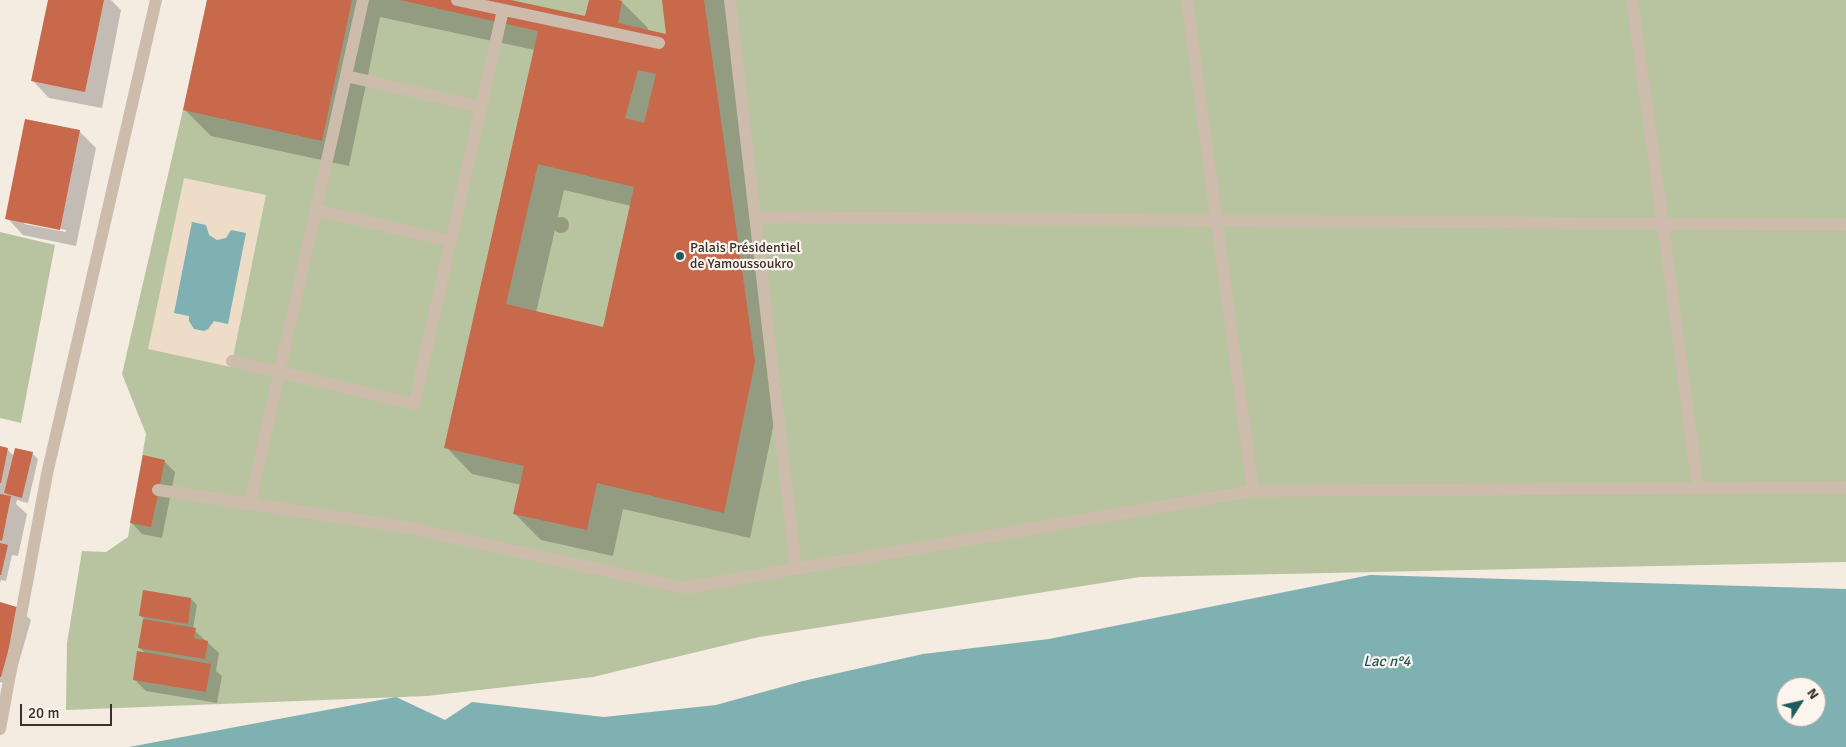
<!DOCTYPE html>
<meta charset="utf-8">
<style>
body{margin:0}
#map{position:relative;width:1846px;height:747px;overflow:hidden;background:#f4ebe1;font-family:Signika,sans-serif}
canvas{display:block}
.north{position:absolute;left:1776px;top:677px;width:50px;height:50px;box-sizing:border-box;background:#fbf5ee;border:1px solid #aea6a0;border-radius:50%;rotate:55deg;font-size:14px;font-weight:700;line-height:20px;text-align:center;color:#3b302b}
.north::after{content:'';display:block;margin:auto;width:18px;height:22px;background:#1f5a5e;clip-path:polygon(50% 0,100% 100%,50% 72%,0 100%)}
.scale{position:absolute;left:20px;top:704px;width:92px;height:22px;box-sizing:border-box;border:2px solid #3b302b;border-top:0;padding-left:6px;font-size:15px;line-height:18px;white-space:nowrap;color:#3b302b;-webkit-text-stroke:4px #fbf5ee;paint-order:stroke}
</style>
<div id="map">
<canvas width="1846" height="747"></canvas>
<div class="north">N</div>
<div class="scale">20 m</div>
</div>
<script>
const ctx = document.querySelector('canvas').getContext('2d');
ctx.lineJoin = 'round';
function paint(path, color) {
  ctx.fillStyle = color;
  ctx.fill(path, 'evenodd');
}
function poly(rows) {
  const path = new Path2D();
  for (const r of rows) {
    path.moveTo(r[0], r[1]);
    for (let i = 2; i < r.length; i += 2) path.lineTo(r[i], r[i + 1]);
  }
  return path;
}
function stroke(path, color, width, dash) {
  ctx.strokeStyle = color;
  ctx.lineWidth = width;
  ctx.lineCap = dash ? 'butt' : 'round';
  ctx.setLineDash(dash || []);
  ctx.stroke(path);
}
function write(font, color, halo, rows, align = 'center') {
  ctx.font = font + ' Signika,sans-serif';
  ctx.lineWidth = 4.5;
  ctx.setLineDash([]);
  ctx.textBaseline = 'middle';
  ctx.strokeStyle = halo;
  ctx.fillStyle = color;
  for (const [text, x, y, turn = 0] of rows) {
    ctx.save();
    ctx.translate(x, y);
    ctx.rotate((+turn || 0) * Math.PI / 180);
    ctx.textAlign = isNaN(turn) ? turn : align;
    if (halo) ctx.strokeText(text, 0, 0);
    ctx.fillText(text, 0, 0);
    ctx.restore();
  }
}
const green = poly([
 [207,0,1846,0,1846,562,1140,577,759,637,593,677,427,696,66,710,67,643,82,551,106,552,128,537,146,434,122,374,183,110],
 [0,232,55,245,21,423,0,418]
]);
const plaza = poly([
 [184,178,266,195,231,367,148,349]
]);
const water = poly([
 [192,222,206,225,209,235,217,240,226,238,231,230,246,233,228,324,214,321,208,329,204,331,194,329,189,321,189,316,174,313],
 [1370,575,1846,589,1846,747,129,747,396,697,445,720,472,702,604,717,716,705,803,681,923,654,1049,639],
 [1786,687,1816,687,1816,717,1786,717]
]);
const shadow = poly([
 [49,0,111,0,121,10,102,108,49,98,33,81],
 [208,0,505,0,586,18,590,0,614,0,622,2,648,28,647,31,668,36,663,0,726,0,781,389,750,538,623,509,613,556,541,540,515,514,521,485,472,474,446,447,535,50,380,17,349,166,211,136,185,110],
 [564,190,631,206,604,328,536,313],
 [79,131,96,148,76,246,23,235,7,218],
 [24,221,66,230,66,232,24,224],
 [0,448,7,449,14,456,32,453,38,459,28,503,17,500,16,504,27,514,18,556,12,555,6,581,1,580,0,583],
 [164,461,175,472,162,538,142,534,131,522],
 [144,591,191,599,197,605,193,629,219,653,216,671,222,676,217,703,146,691,134,679,145,653,139,647,144,619,140,615],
 [0,603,19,609,31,620,12,686,0,682]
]);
const building = poly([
 [48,0,104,0,85,92,31,81],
 [207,0,352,0,322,141,183,110],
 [400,0,511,0,585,16,589,0,619,0,622,1,618,23,666,34,662,0,704,0,755,362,724,513,597,483,587,530,513,514,524,466,444,448,538,31],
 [638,70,656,74,644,123,625,118],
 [538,164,634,187,603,327,506,304],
 [25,119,80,130,60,230,5,219],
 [0,446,8,448,1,483,0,483],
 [15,448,33,452,22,498,4,493],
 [143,455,165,460,151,527,130,523],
 [0,494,11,496,2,541,0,540],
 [0,543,8,545,1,575,0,575],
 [143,590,191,598,188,624,139,616],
 [0,602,20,608,1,677,0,677],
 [143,619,196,628,194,638,208,641,205,659,138,648],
 [137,651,211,664,206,692,133,680]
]);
const minor = poly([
 [457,0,659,43],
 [730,0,796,569],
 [1187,0,1253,491],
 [1632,0,1663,224,1698,488],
 [346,76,481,107],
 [316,210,450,241],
 [755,217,1846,225],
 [232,361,414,404,503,10],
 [158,490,410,528,684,588,1253,491,1846,487],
 [250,503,363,0],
 [0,729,47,474,156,0]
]);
const trees = [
 [561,225]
];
const markers = [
 [680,256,5,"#1f5a5e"]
];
const poiNames = [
 ["Palais Présidentiel",690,248],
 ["de Yamoussoukro",690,264]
];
const waterNames = [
 ["Lac n°4",1387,662]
];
paint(green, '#b8c4a0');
paint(plaza, '#ecdcc8');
paint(water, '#7fb0b2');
paint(shadow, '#0003');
paint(building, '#c8694b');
stroke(minor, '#cdbbac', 12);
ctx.fillStyle = '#969b7f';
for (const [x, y] of trees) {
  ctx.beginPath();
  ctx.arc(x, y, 8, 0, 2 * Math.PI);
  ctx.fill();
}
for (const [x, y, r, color] of markers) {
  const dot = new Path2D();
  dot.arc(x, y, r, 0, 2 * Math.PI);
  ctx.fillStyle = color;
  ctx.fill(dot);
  stroke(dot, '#fbf5ee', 2);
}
write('14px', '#3b302b', '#fbf5ee', poiNames, 'left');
write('italic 15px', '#1f5a5e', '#fbf5ee', waterNames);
</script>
